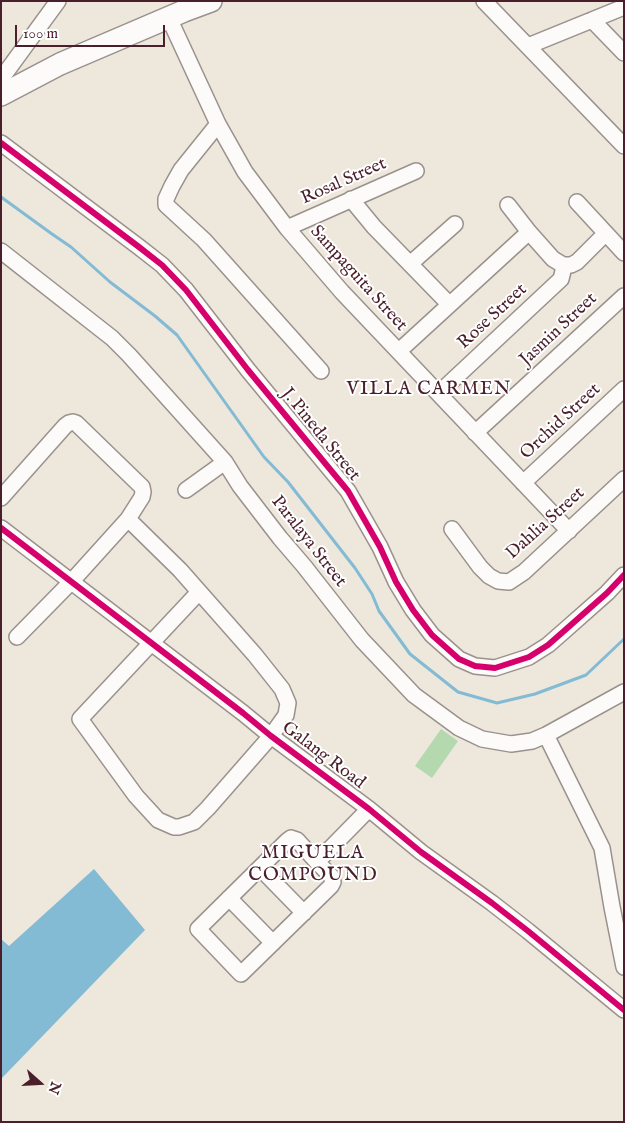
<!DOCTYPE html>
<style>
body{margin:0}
#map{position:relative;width:625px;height:1123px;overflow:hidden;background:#ede7dc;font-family:"IM FELL English",serif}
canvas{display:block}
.frame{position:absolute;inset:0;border:2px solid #4a1f2b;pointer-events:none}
.north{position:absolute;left:15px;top:1058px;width:50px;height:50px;-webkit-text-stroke:4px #fff;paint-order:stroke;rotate:109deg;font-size:14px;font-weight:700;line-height:20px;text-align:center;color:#4a1f2b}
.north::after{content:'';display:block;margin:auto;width:18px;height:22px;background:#4a1f2b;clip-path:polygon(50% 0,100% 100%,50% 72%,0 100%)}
.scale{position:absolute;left:15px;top:25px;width:150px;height:22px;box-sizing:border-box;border:2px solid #4a1f2b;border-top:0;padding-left:6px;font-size:15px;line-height:18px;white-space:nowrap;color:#4a1f2b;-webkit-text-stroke:4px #fff;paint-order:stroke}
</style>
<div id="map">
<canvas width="625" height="1123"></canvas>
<div class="frame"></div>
<div class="north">N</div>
<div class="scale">100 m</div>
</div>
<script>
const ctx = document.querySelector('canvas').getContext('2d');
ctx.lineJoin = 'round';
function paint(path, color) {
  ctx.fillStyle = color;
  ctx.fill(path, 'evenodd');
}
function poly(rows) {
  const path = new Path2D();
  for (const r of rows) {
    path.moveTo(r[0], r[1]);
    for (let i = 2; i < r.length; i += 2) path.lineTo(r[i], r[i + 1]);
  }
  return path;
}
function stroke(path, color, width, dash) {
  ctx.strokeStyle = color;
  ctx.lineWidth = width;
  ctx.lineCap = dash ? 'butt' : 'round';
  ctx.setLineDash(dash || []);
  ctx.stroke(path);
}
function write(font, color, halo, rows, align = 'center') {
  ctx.font = font + ' "IM FELL English",serif';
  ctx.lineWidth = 4;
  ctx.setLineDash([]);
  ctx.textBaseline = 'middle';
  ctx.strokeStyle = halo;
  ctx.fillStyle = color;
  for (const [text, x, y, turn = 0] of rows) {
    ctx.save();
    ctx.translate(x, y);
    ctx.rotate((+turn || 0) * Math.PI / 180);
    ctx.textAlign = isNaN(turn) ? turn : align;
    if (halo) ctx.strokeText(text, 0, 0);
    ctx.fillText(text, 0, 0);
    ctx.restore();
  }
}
const green = poly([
 [441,729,458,741,432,778,415,766]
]);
const water = poly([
 [94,869,145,930,1,1079,1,939,9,946]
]);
const stream = poly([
 [1,197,52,234,71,247,110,282,155,316,177,335,264,457,288,482,355,568,372,594,379,611,410,654,458,692,497,703,535,694,586,675,624,639]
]);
const minor = poly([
 [484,1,624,146],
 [169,18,218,124,245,172,287,228,342,292,569,531],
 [592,20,624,53],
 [528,46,624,7],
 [1,92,4,75,58,1],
 [218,124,181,170,172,186,166,199,166,205,204,240,321,371],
 [1,143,139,247,162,265,186,290,248,370,348,491,380,547,396,582,413,610,432,635,459,659,475,666,495,668,529,657,548,645,564,631,607,593,624,575],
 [351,199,374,227,449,304],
 [577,202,624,253],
 [508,205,529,232,553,259,563,265,571,265,577,262,605,234],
 [287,228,416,171],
 [1,251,112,338,129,355,225,462,240,486,280,538,304,566,362,640,414,695,459,728,482,739,511,744,532,741,546,735,624,692],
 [410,264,455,224],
 [399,351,529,232],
 [439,393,561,279,563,271,563,265],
 [475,433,624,296],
 [523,483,624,389],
 [186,490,225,462],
 [1,498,65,426,69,423,73,422,76,423,142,487,143,492,142,497,128,519,72,581,17,637],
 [128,519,180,570,255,655,282,689,288,703,286,715,271,736,208,808,194,822,179,827,174,827,158,820,136,796,80,719,199,592],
 [1,528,243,713,271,736,369,809,421,852,492,903,528,931,624,1010],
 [452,529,480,567,489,576,498,581,509,582,524,572,624,479],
 [546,735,602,848,612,907,624,967],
 [291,838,297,840,317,862,331,876,333,882,331,886,241,974,198,929,287,841,291,838],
 [317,862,369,809],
 [260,868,304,913],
 [229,898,273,943]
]);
const highway = poly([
 [1,95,60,64,184,11,211,1]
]);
const cycleway = poly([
 [1,143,139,247,162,265,186,290,248,370,348,491,380,547,396,582,413,610,432,635,459,659,475,666,495,668,529,657,548,645,564,631,607,593,624,575],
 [1,528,243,713,271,736,369,809,421,852,492,903,528,931,624,1010]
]);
const streetNames = [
 ["Rosal Street",344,182,-24],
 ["Sampaguita Street",358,279,48],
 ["Rose Street",493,317,-43],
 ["Jasmin Street",559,330,-43],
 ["Orchid Street",561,422,-43],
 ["J. Pineda Street",320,435,51],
 ["Dahlia Street",546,524,-42],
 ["Paralaya Street",308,542,52],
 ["Galang Road",323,756,37]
];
const neighbourhoodNames = [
 ["VILLA CARMEN",429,390],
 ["MIGUELA",313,854],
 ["COMPOUND",313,876]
];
paint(green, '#b5d9ae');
paint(water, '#83bad4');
stroke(stream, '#83bad4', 3);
stroke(minor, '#9a918d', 18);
stroke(highway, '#9a918d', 24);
stroke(minor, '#fcfbfa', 15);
stroke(highway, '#fcfbfa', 21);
stroke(cycleway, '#d6006c', 6);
write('18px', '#4a1f2b', '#fff', streetNames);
ctx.letterSpacing = '1px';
write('19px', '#4a1f2b', '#fff', neighbourhoodNames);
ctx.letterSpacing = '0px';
</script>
